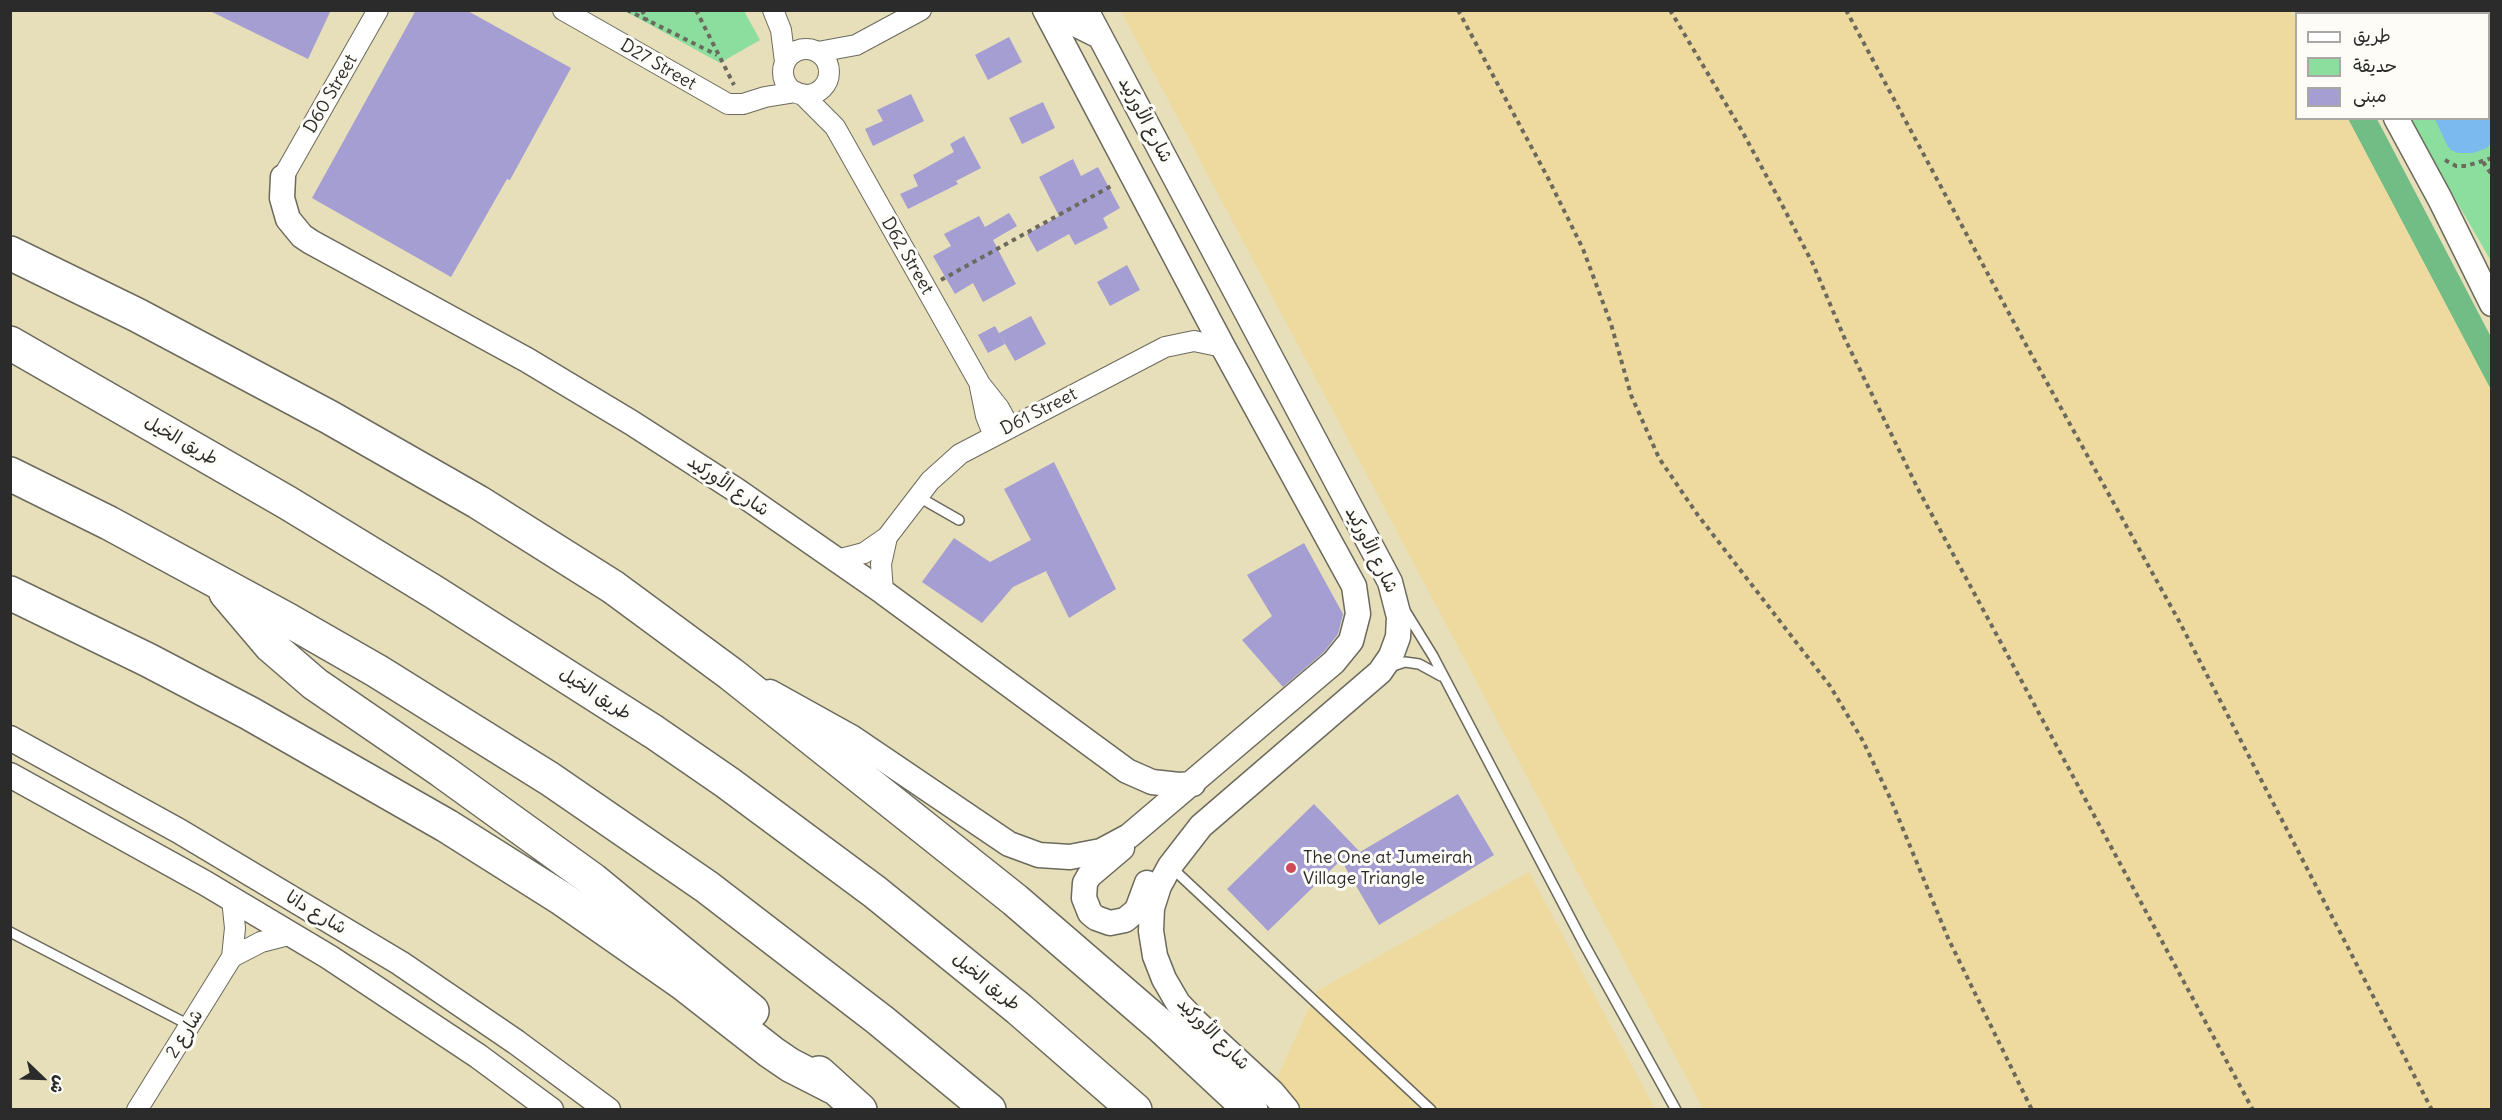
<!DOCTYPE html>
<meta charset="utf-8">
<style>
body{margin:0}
#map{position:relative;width:2502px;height:1120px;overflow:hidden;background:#e6dfba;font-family:Delius,"Playpen Sans Arabic",sans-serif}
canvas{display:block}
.frame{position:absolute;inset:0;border:12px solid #2b2b2b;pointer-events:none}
.legend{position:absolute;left:2295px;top:12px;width:195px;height:108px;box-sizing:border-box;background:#fdfcf7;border:2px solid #a9a8a5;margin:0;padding:8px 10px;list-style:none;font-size:18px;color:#2b2b2b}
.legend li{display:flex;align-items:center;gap:12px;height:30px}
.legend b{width:30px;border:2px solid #a9a8a5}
.north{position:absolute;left:12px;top:1048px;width:60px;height:60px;-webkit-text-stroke:4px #fdfcf7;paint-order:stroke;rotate:113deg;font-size:16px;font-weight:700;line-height:24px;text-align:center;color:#2b2b2b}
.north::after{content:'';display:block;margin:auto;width:21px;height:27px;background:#2b2b2b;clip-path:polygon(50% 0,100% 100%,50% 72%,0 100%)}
</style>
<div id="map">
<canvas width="2502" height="1120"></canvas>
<div class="frame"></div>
<ul class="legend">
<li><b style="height:8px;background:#fff"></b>طريق</li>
<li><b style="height:16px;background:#8cde9e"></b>حديقة</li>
<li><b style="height:16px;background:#a49ed2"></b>مبنى</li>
</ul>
<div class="north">ش</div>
</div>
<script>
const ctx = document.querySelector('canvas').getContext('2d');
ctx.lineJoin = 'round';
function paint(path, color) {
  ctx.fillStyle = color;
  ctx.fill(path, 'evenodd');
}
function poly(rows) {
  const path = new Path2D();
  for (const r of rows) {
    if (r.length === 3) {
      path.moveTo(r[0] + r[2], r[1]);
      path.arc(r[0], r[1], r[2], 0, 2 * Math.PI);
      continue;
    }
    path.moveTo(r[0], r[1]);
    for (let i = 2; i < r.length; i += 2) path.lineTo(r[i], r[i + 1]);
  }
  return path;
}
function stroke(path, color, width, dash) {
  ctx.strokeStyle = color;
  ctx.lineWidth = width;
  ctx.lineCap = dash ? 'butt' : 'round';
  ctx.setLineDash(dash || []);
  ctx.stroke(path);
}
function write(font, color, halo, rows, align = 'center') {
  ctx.font = font + ' Delius,"Playpen Sans Arabic",sans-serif';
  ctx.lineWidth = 6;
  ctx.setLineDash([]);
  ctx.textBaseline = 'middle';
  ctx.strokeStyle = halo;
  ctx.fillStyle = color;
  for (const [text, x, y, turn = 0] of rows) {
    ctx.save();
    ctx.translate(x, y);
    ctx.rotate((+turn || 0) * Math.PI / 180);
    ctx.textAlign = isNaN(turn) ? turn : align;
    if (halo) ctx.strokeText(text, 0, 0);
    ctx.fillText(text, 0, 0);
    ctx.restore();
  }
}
const green = poly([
 [625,11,744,11,760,40,720,63],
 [2489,31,2492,36,2491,261,2409,119,2488,118]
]);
const forest = poly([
 [2348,119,2377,119,2491,337,2491,390]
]);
const sand = poly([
 [1121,11,2291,11,2296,21,2296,118,2348,119,2491,390,2491,1109,1703,1109],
 [1529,872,1655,1109,1285,1110,1269,1095,1317,991]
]);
const water = poly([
 [2489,97,2491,105,2491,143,2487,148,2473,153,2458,153,2451,150,2447,145,2435,119,2488,118]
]);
const building = poly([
 [208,10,331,10,308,59],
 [416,10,466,10,571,68,510,180,507,179,451,277,312,198],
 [1009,37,1022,62,988,80,975,55],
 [911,94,924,121,873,146,865,129,883,121,877,110],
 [1043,102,1055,128,1022,144,1009,118],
 [964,136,981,168,956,181,958,184,908,209,900,194,918,186,913,175,954,152,950,144],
 [1073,159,1081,176,1098,167,1120,208,1103,218,1108,228,1075,245,1069,234,1037,252,1027,234,1059,216,1039,177],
 [1009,213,1017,226,993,240,1016,284,983,302,973,283,955,294,933,256,951,246,944,234,979,216,985,227],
 [1127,265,1140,290,1110,306,1097,282],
 [1031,316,1046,344,1015,361,999,333],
 [995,326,1005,344,988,353,978,335],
 [1054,462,1116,589,1069,618,1046,571,1013,587,982,623,922,582,954,538,990,562,1031,540,1004,489],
 [1304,543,1343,614,1338,634,1324,652,1283,687,1242,640,1272,616,1247,575],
 [1458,794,1494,855,1379,925,1341,860,1268,931,1227,889,1314,804,1360,852]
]);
const path = poly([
 [627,10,717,55],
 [642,10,647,21],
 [696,10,734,85],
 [1458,10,1548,178,1583,249,1611,324,1631,395,1659,458,1697,514,1830,686,1863,741,1891,800,1948,938,2032,1110],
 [1670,10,1742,131,1779,199,1813,264,1844,337,1918,489,2253,1110],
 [1846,10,2025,343,2179,621,2432,1110],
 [2367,10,2369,14],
 [2461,10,2463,14],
 [2488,62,2492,68],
 [2445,160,2456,166,2466,166,2492,158],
 [2483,162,2492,175],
 [941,280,1113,185]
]);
const service = poly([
 [917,496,959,520],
 [1404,609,1433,656,1583,942,1676,1110],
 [1390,667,1405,662,1419,664,1441,676],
 [1172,868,1431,1110],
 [10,932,191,1026]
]);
const minor = poly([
 [563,10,728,104,743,104,765,97,796,92],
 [773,10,781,30,785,62],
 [806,72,23],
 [818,52,856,45,921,10],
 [802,94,835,127,980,384,999,408,1010,428],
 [283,177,378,10],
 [980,387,986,416,994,436],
 [837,560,864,553,887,537,930,481,960,454,1165,347,1194,341,1223,347],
 [883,592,881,564,887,537],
 [232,957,261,942,292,934],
 [137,1110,232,957,235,928,232,899]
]);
const tertiary = poly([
 [1066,10,1077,25,1099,36],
 [1086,10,1390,582,1399,617,1398,637,1391,656,1380,672,1201,826,1170,866,1159,886,1152,908,1151,931,1155,956,1164,979,1178,1003,1196,1022,1272,1092,1287,1110],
 [2338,10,2340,14],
 [2396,118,2440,199,2492,304],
 [283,177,282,198,288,219,302,236,311,242,527,360,632,423,736,490,883,592,1127,771,1152,782,1179,785,1193,784],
 [770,692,851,737,1009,844,1039,855,1070,857,1101,851,1129,836,1334,662,1351,641,1358,614,1354,586,1223,347,1045,10],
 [10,738,179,831,400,963,516,1042,608,1110],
 [10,775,205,883,329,957,478,1056,551,1110],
 [1122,848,1089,876,1085,883,1084,898,1090,913,1096,918,1110,923,1125,920,1137,910,1147,883]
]);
const motorway = poly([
 [10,253,137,315,329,417,478,502,613,587,731,674,1015,900,1161,1026,1251,1110],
 [10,343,288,503,434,592,654,732,728,783,875,892,1019,1009,1135,1110],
 [10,474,109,523,288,620,377,671,550,779,707,887,880,1020,989,1110],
 [10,593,148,660,249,713,447,826,561,898,624,942,684,984,771,1052,790,1065,833,1087],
 [226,593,271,646,315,684,442,771,593,880,752,1011],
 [819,1073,860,1110]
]);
const markers = [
 [1291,868,6,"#d1495b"]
];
const streetNames = [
 ["D27 Street",658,65,30],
 ["D60 Street",331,94,-60],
 ["شارع الأوركيد",1145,120,62],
 ["D62 Street",907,256,60],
 ["D61 Street",1039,412,-27],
 ["طريق الخيل",181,441,30],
 ["شارع الأوركيد",728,486,34],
 ["شارع الأوركيد",1371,550,63],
 ["طريق الخيل",595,694,33],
 ["شارع دانا",316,913,31],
 ["طريق الخيل",986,982,39],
 ["شارع 2",185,1034,-58],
 ["شارع الأوركيد",1213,1034,45]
];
const poiNames = [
 ["The One at Jumeirah",1303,858],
 ["Village Triangle",1303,879]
];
paint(green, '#8cde9e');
paint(forest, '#71bd85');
paint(sand, '#eeda9e');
paint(water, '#7abaef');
paint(building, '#a49ed2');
stroke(service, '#6c6a5d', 12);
stroke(minor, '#6c6a5d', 22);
stroke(tertiary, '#6c6a5d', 27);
stroke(motorway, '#6c6a5d', 36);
stroke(path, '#6c6a5d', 4, [4.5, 4.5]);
stroke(service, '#fff', 9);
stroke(minor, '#fff', 20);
stroke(tertiary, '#fff', 24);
stroke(motorway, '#fff', 33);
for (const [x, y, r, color] of markers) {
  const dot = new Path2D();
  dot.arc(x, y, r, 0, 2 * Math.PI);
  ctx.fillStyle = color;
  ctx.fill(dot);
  stroke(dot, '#fdfcf7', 2);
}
write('18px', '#2b2b2b', '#fdfcf7', streetNames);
write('18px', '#2b2b2b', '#fdfcf7', poiNames, 'left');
</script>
